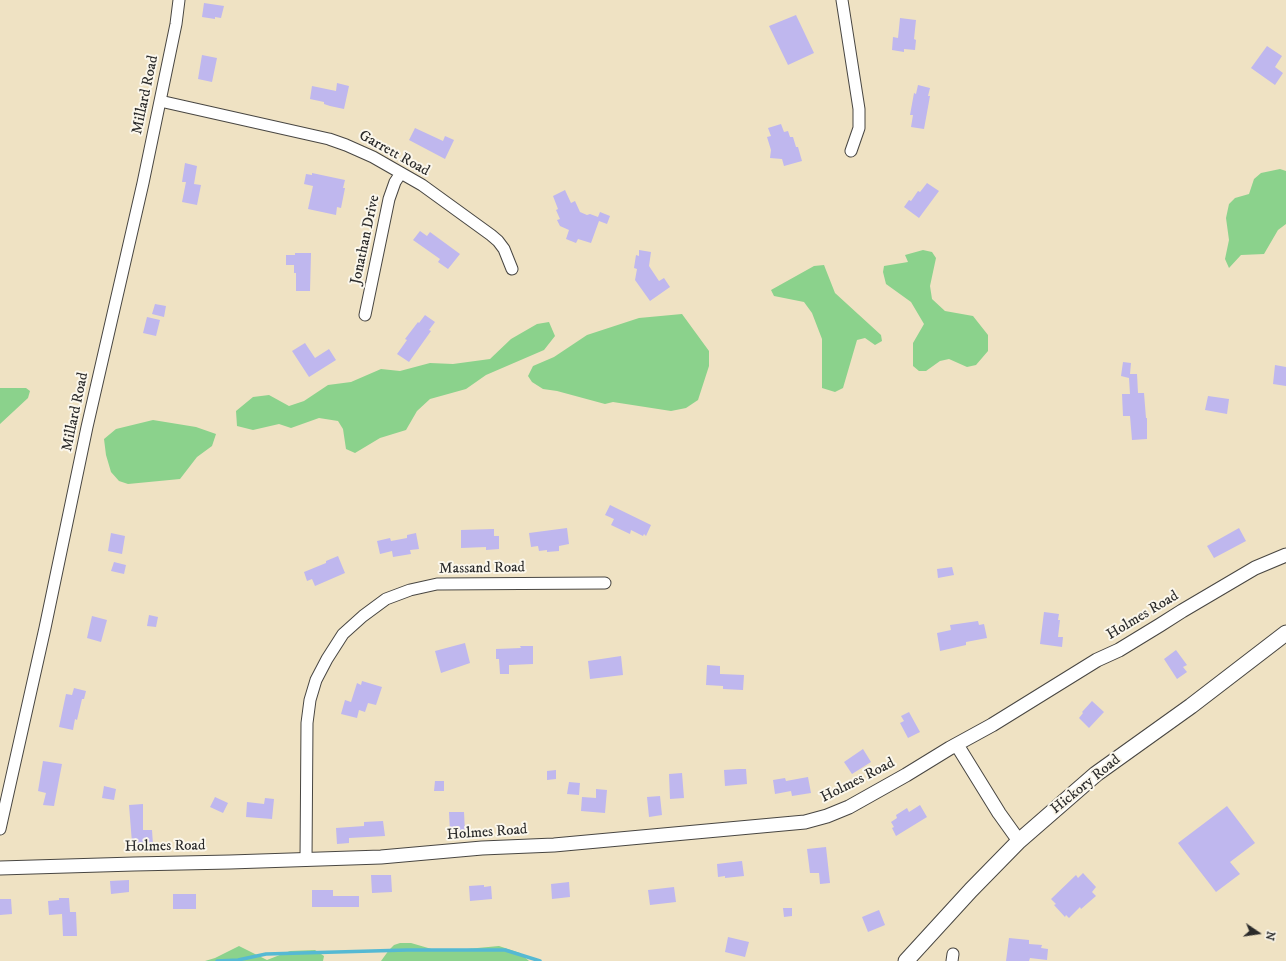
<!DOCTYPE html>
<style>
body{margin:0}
#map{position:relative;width:1286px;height:961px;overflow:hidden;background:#efe2c3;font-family:"IM FELL DW Pica",serif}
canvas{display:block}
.north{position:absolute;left:1238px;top:913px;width:40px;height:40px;-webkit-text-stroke:3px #fbf7ec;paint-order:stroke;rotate:103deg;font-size:11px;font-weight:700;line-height:16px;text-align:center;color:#2b2b2b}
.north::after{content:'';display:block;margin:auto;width:14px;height:18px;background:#2b2b2b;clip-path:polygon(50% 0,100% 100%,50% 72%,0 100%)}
</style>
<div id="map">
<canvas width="1286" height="961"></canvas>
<div class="north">N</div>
</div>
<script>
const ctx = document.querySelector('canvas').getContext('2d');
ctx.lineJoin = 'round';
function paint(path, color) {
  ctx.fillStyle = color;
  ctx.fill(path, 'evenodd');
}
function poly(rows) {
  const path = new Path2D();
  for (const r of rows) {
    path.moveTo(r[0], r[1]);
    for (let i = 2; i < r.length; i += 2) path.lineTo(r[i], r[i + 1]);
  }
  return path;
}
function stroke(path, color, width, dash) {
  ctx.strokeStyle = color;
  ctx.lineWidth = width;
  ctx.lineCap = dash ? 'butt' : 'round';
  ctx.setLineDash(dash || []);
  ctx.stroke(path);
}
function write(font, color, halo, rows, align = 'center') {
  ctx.font = font + ' "IM FELL DW Pica",serif';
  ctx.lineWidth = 4;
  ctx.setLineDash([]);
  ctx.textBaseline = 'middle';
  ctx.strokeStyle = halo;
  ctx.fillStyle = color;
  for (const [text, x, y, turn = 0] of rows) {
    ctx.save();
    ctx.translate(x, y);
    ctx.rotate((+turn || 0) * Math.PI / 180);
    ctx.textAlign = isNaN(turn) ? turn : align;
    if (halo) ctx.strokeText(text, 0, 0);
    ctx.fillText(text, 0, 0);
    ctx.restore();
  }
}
const green = poly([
 [1280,169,1286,171,1286,224,1278,230,1264,254,1241,255,1229,268,1225,259,1229,240,1226,218,1229,204,1235,198,1249,194,1254,179,1261,173],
 [923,250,932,252,936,258,930,286,932,299,945,311,973,316,988,335,988,351,976,365,967,367,949,359,940,361,926,371,919,371,913,366,913,343,924,324,911,302,886,284,883,272,884,266,908,262,905,255],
 [824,265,835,293,881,335,882,341,875,345,865,338,857,340,843,388,835,392,822,388,822,339,812,313,804,302,774,296,771,290,814,266],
 [682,314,709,351,709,366,698,400,686,408,671,411,613,402,605,404,557,391,543,389,532,382,528,376,533,366,554,357,587,335,639,318],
 [549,322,555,336,544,350,486,375,466,389,430,399,417,411,406,430,380,438,355,453,346,449,343,429,338,421,319,418,291,428,279,424,253,430,237,426,236,411,253,397,269,395,289,406,304,401,328,385,351,382,381,369,400,371,430,363,453,364,490,359,511,339,537,324],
 [0,388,26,388,30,391,28,398,0,424],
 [153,420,196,427,216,434,212,446,197,457,180,479,128,484,119,481,111,472,106,455,104,439,116,429],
 [400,943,411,943,435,950,445,951,499,946,520,953,529,961,381,961,389,950,394,945],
 [239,946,267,960,290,951,315,950,324,956,323,961,205,961,215,958]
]);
const stream = poly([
 [217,961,238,960,266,954,407,950,505,950,540,961]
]);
const building = poly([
 [204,3,224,6,221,18,215,17,215,19,202,17],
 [796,15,814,53,788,65,769,26],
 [900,18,916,20,914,39,916,40,915,50,904,49,904,52,892,50,893,37,898,38],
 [1267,46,1282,56,1275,67,1283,73,1275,85,1251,68],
 [202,55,217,58,212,82,198,79],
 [337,83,349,86,344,109,330,106,324,104,324,102,310,99,312,86,336,91],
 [918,85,930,88,928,96,930,96,924,129,911,127,913,115,910,115,914,93,916,94],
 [781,124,784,132,788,131,790,137,793,137,796,147,798,147,802,161,784,166,782,159,770,158,771,150,767,137,771,136,768,128],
 [415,128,443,141,445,136,454,140,445,159,409,140],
 [185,163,197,166,194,184,201,185,197,205,182,202,186,182,182,182],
 [312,173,345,180,343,188,345,188,341,208,337,207,336,215,308,209,313,186,304,184,306,174,312,175],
 [927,183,939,191,919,218,904,207,909,200,911,201,918,191,920,192],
 [565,190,571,203,575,201,580,212,587,215,590,214,598,217,600,212,610,216,607,224,599,221,591,243,578,239,576,243,566,239,569,230,560,226,557,220,560,219,556,210,558,209,553,196],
 [420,231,427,236,430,232,460,254,448,269,438,262,440,259,413,240],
 [639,250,651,252,649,266,659,281,664,278,670,287,650,301,635,280,637,269,634,268,636,255,639,256],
 [295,253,311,253,310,291,296,291,296,273,294,273,294,265,286,265,286,255,295,255],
 [155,304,166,306,164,317,152,314],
 [425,315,435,322,429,330,431,331,409,362,397,354,407,340,405,339,418,322,419,323],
 [147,317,160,320,156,336,143,333],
 [305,343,315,358,329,349,336,360,309,377,292,351],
 [1123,362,1131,363,1130,374,1137,374,1138,393,1144,393,1146,418,1147,418,1147,439,1132,440,1130,416,1123,416,1122,394,1130,394,1129,378,1121,376],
 [1275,365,1286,367,1286,386,1273,384],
 [1208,396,1229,399,1227,414,1205,410],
 [610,505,651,525,646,536,644,534,643,536,631,530,630,534,611,525,614,519,605,515],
 [567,528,569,544,559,546,559,551,547,552,547,550,539,551,538,546,531,547,529,533],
 [1239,528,1246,541,1214,558,1207,546],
 [494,529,494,536,499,536,499,549,486,550,486,547,461,548,461,530],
 [111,533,125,536,122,554,108,551],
 [416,533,419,549,410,550,411,554,393,557,392,551,380,554,377,541,390,538,391,541,407,538,407,535],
 [338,556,345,573,315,586,312,579,307,581,304,572,326,563,326,561],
 [114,562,126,565,124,574,111,571],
 [952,567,954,575,938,578,937,569],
 [1044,612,1059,614,1058,620,1060,620,1058,637,1063,637,1062,647,1040,644],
 [149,615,158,617,156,627,147,626],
 [92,616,107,620,101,642,87,638],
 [978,621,979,625,984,624,987,638,966,642,966,645,940,651,937,633,951,630,950,625],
 [465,643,470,663,441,673,435,651],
 [520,646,533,646,533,664,509,665,509,674,500,674,499,659,496,659,496,649,521,648],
 [1176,650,1187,665,1183,667,1187,672,1177,679,1164,659],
 [621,656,623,675,590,679,588,661],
 [707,665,720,666,720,674,744,675,743,690,723,689,723,686,706,685],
 [362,681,382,687,376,705,368,703,365,712,359,710,357,718,341,714,345,700,351,702,357,683,361,685],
 [74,688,86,691,84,699,82,699,77,720,75,719,73,730,59,727,66,694,72,695],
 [1092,701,1104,712,1089,728,1079,718,1083,713,1082,712],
 [909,712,920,732,908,738,900,723,904,721,901,716],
 [863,749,871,762,852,774,844,762],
 [43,761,62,764,54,806,43,805,46,793,38,791],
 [739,769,746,769,747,784,725,786,724,770],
 [556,770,556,779,547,780,547,771],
 [682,773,684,798,670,799,669,774],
 [808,777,811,793,792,796,791,791,775,794,773,780,785,778,786,781],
 [435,781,444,781,444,791,434,791],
 [569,782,580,783,579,795,567,794],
 [104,786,116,789,114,800,102,798],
 [596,789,607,790,605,813,581,811,582,797,596,798],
 [660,796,662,815,649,817,647,797],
 [215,797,228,803,223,813,210,807],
 [265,798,274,799,272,819,246,817,247,802,264,804],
 [143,804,143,830,152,830,153,845,135,845,135,843,132,843,129,805],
 [920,805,927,817,896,836,892,828,894,827,891,822,897,818,896,815,907,808,909,812],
 [1227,806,1255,843,1230,862,1240,874,1216,892,1178,843],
 [449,812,464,812,465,832,450,832],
 [383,821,385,836,349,838,349,843,337,844,336,828,364,826,364,822],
 [826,847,830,883,820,884,819,873,810,873,807,849],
 [742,861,744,876,725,878,725,876,718,877,717,864],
 [1083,873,1096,887,1092,892,1096,896,1081,909,1080,907,1069,918,1066,915,1065,917,1054,905,1056,904,1051,899,1076,875,1078,878],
 [371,875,391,875,392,892,372,893],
 [129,880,129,892,111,894,110,881],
 [569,882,570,897,552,899,551,884],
 [484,885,484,887,491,886,492,899,470,901,469,886],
 [674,887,676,902,650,905,648,890],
 [312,890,333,890,333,896,359,896,359,907,312,907],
 [173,894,196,894,196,909,173,909],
 [59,898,69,898,70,912,76,912,77,936,63,936,62,914,49,915,48,901,59,900],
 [0,899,11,899,12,914,0,915],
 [783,908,792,908,792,916,784,917],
 [879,910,885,925,868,932,862,917],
 [728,937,749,942,745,957,725,952],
 [1009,938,1029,940,1029,944,1042,945,1041,948,1048,949,1047,960,1030,958,1029,961,1006,961]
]);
const minor = poly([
 [842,0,859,109,859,128,851,151],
 [160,101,329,139,346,145,373,157,422,185,491,235,498,241,504,249,512,269],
 [365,315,389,199,395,182,401,173],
 [0,829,45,628,87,427,143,183,176,24,179,0],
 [306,860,307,723,310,700,316,680,327,659,343,634,363,616,386,599,410,590,437,584,605,583],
 [952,961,953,954]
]);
const tertiary = poly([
 [957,745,999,813,1019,841],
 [0,868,134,864,230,862,381,857,482,848,554,845,805,822,827,816,849,807,906,775,950,748,992,725,1097,660,1119,650,1160,625,1182,611,1255,568,1286,555]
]);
const secondary = poly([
 [906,961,971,890,1019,841,1096,774,1191,706,1286,633]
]);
const streetNames = [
 ["Millard Road",146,95,-78],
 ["Garrett Road",394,154,29],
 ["Jonathan Drive",366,240,-78],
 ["Millard Road",76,412,-78],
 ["Massand Road",482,569,-1],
 ["Holmes Road",1143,616,-31],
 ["Holmes Road",858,781,-27],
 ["Hickory Road",1086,785,-39],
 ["Holmes Road",487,833,-4],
 ["Holmes Road",165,847,-1]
];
paint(green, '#8bd28c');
stroke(stream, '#55b9d3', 3.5);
paint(building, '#bfb7ee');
stroke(minor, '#484642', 13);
stroke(tertiary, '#484642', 15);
stroke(secondary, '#484642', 17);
stroke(minor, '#fff', 11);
stroke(tertiary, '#fff', 13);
stroke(secondary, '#fff', 15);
write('15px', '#2b2b2b', '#fbf7ec', streetNames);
</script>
